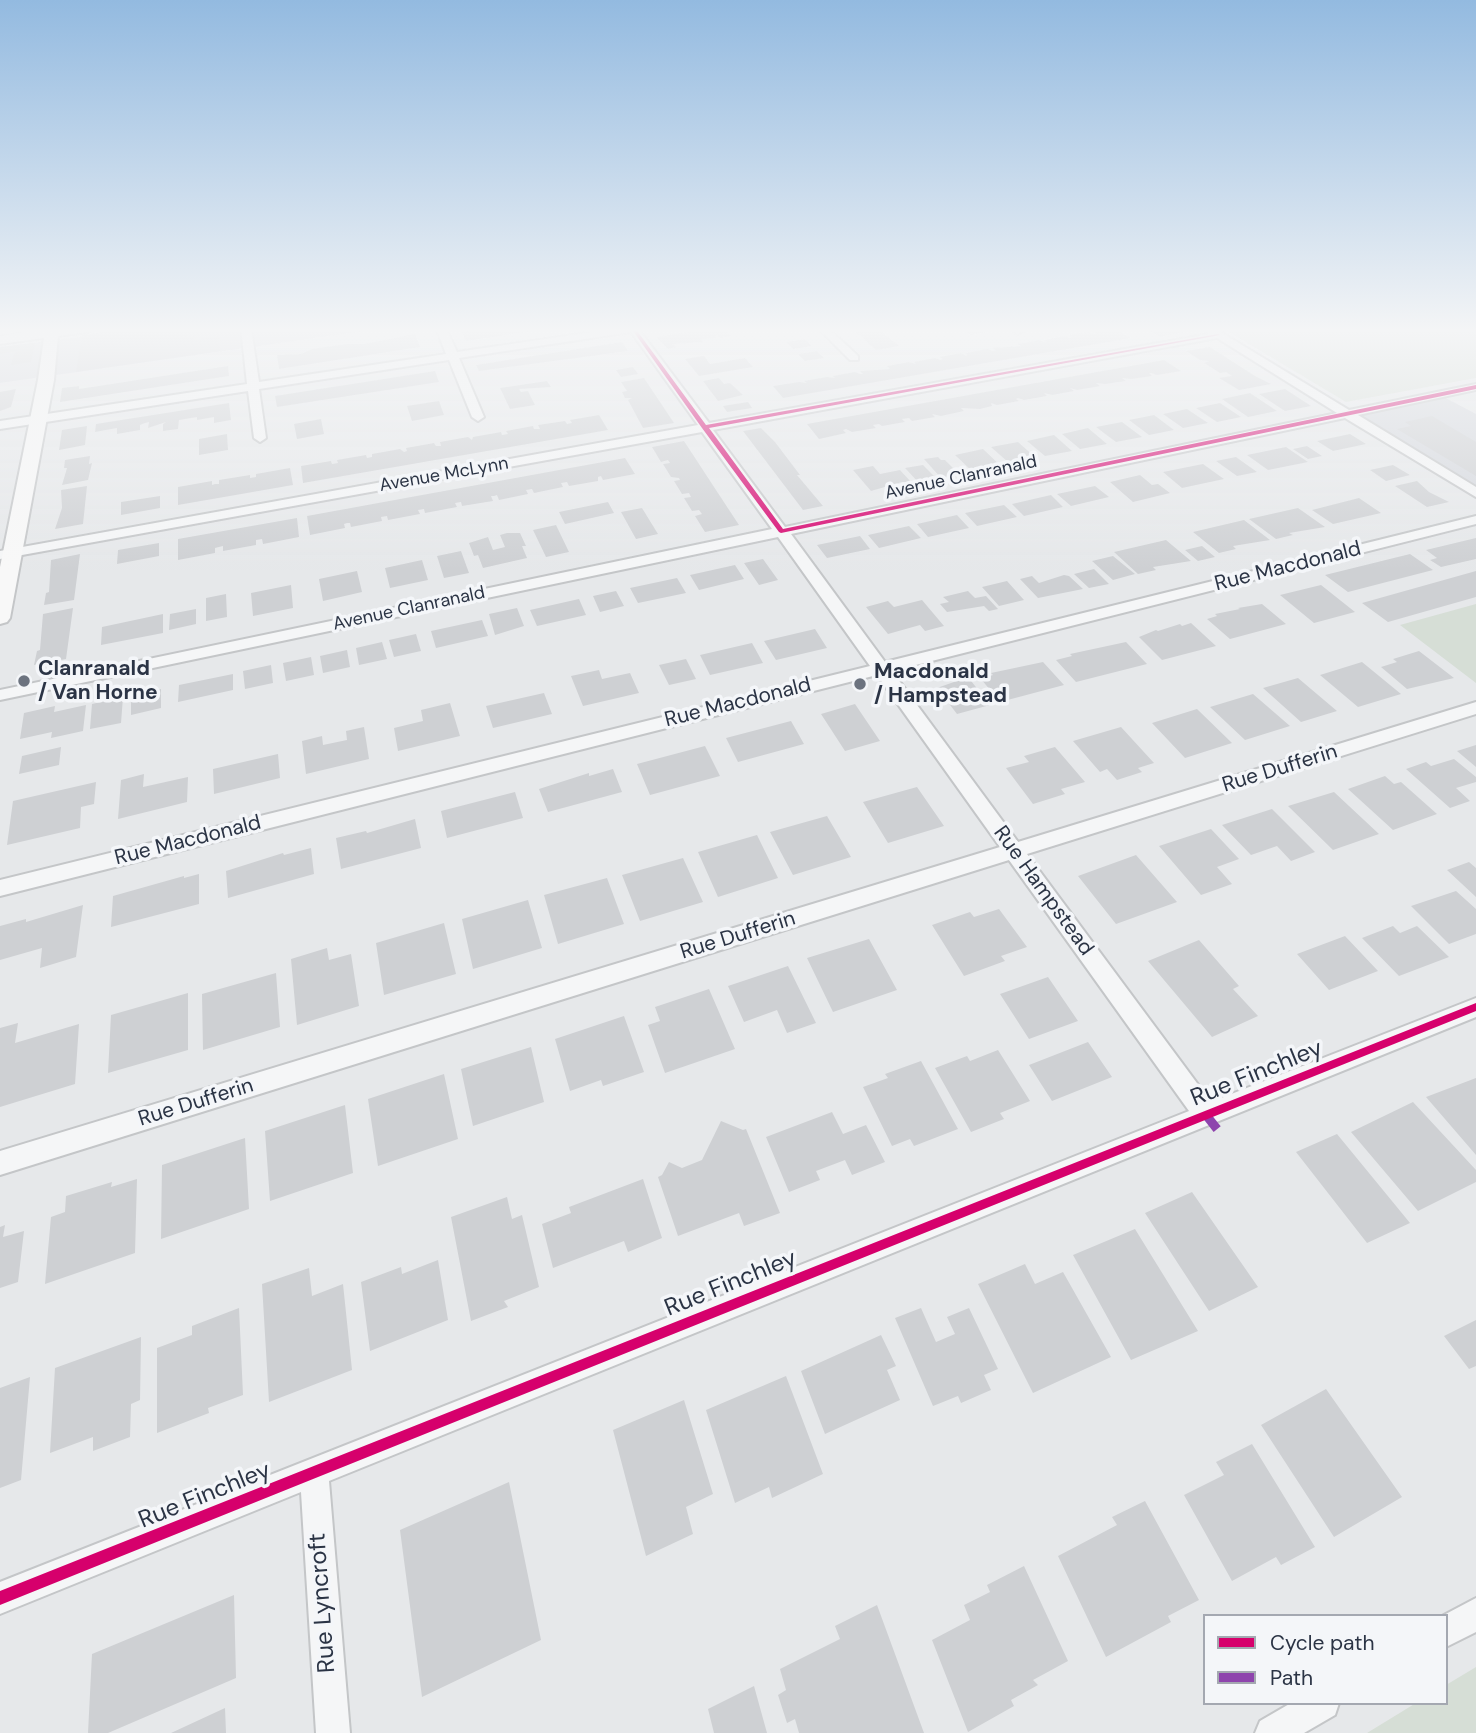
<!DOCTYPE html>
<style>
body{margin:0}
#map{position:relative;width:1476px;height:1733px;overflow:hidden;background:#e6e8ea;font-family:"DM Sans",sans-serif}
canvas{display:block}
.legend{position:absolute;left:1203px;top:1614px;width:245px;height:91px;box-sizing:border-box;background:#f4f6f9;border:2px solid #a4a8b1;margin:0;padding:9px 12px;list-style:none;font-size:21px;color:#2b3445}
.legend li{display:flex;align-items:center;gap:14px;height:35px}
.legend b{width:35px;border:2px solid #a4a8b1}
</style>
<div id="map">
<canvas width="1476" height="1733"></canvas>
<ul class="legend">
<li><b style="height:9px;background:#d6006c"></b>Cycle path</li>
<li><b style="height:9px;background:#8e44ad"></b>Path</li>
</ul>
</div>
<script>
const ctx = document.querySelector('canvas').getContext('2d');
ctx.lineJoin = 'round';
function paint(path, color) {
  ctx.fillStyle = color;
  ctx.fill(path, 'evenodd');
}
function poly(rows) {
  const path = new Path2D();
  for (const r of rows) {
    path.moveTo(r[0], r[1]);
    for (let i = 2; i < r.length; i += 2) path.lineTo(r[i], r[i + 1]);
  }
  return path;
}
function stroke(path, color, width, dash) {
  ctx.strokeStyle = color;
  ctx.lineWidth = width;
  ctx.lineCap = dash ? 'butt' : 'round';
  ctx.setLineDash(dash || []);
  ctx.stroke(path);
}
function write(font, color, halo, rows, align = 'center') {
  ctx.font = font + ' "DM Sans",sans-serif';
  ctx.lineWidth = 7;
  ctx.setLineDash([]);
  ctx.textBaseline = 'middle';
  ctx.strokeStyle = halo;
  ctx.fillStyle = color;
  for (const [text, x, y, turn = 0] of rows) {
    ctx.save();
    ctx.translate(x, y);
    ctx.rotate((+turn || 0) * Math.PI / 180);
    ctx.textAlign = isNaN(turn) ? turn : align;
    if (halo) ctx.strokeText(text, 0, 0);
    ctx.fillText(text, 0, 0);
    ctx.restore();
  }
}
const built = poly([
 [151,328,378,328,378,329,0,383,0,347],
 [1440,395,1476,414,1476,493,1347,414]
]);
const green = poly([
 [1222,328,1476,328,1476,378,1346,402],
 [1476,604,1476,683,1400,625],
 [1476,1667,1476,1733,1367,1733,1416,1703,1446,1703,1446,1685]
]);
const building = poly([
 [134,328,187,328,187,337,194,336,194,340,219,336,220,351,76,372,82,335],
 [493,328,545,328,545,329,466,341,462,332],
 [715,328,724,328,731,336,721,338,716,335,716,338,701,339,703,342,672,344,676,347,668,349,656,337],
 [877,328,883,333,899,346,876,350,855,331],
 [961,328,988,328,992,331,971,335],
 [1113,328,1131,338,783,398,773,386,799,382,807,383,804,381,827,377,835,378,833,376,855,372,860,374,863,374,860,371,890,369,887,366,909,362,916,364,914,362,935,358,940,360,943,359,940,357,961,353,967,356,966,353,987,349,993,351,996,351,993,348,1021,346,1018,344,1039,340,1045,342,1047,342,1044,340,1064,336,1070,338,1072,338,1069,335,1089,332,1095,334,1097,334,1093,331],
 [1146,328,1176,328,1184,332,1160,337],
 [415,334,420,347,279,369,277,355,301,354,312,349,347,344,364,344],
 [805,339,812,346,793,349,786,342],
 [622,342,628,351,479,371,476,365],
 [35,343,31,362,11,365,14,353,22,350,0,354,0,347],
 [1210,347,1255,376,1271,384,1239,390,1219,378,1232,376,1226,372,1220,373,1204,363,1209,361,1200,360,1186,351],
 [817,351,824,358,805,361,798,354],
 [704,356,710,364,745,358,753,367,699,376,685,359],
 [1164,360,1181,371,1157,375,1151,373,1149,373,1152,376,1131,379,1122,378,1126,381,1105,384,1096,383,1100,386,1077,390,1070,388,1074,391,1052,395,1044,393,1047,396,1024,400,1018,398,1016,399,1019,401,997,405,991,403,992,406,980,409,961,408,964,411,941,416,932,414,935,417,912,421,909,418,902,419,905,422,882,426,879,424,873,425,876,428,852,432,846,429,843,430,846,433,819,439,807,424],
 [228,366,229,376,60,402,62,388,79,386,79,389],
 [633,367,638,374,621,377,616,370],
 [435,371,439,382,277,407,275,396],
 [644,378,674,423,643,428,628,400,632,398,625,398,622,392,627,391,621,382],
 [719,378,724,384,730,383,743,395,718,401,703,381],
 [547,381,551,387,519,389,521,392,528,391,535,405,510,409,500,388],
 [16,389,11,407,0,411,0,392],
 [1285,389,1302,400,1311,406,1285,411,1259,394],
 [1250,393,1277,411,1248,417,1222,399],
 [439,401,444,415,412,421,407,406],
 [748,402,752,408,727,412,723,406],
 [229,403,231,420,214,423,214,417,197,420,197,417,179,420,178,429,163,431,163,424,166,422,148,428,149,422,145,423,140,425,140,430,117,434,117,428,95,432,96,424],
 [1220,403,1241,417,1217,422,1196,408],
 [1187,409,1208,423,1183,428,1163,414],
 [599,415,608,430,303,483,301,466,331,461,332,464,338,463,337,460,366,455,367,458,372,457,372,454,400,449,404,452,407,451,406,448,434,443,436,446,441,446,440,442,468,437,472,440,473,437,501,432,502,435,508,434,506,431,533,426,534,429,540,429,538,425,565,421,567,424,572,423,570,420],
 [1154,415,1174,430,1149,435,1129,420],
 [1432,416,1476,442,1476,476,1397,429,1411,426,1405,422],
 [321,419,324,434,297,439,294,424],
 [1122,422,1142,437,1116,442,1096,427],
 [87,426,85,445,59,450,62,430],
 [761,428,775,442,800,475,797,475,823,506,803,510,743,431],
 [1088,428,1107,444,1080,449,1062,434],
 [227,434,228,450,199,455,199,439],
 [1350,434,1366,444,1333,451,1317,441],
 [1054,435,1072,451,1045,456,1027,441],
 [684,441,716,490,739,525,705,532,695,516,702,514,699,510,692,511,684,498,691,497,689,493,682,494,674,481,680,480,679,478,671,477,663,464,670,463,668,460,661,462,652,447],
 [1018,442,1036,458,1009,463,991,447],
 [1307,446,1322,456,1308,459,1293,449],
 [1286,447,1308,462,1268,470,1247,455],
 [983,449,1001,466,973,472,955,455],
 [90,456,89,464,92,463,88,480,62,485,67,468,64,468,65,460],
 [938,457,941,460,945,460,959,474,941,478,924,459],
 [1236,457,1257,472,1237,476,1216,461],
 [625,458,635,474,603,480,601,476,598,477,598,481,569,486,567,482,561,483,563,487,534,493,532,489,526,490,528,494,499,500,497,495,494,496,491,496,493,501,462,506,461,502,455,503,457,507,425,513,424,509,418,510,420,514,388,520,387,516,381,517,382,521,351,527,350,523,347,523,344,524,345,528,310,535,307,516],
 [1203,464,1224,479,1182,488,1163,472],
 [923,465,936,478,918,482,905,468],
 [1393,465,1410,475,1386,481,1370,470],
 [873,466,880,474,900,470,912,483,902,482,871,491,853,470],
 [290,468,293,485,178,505,178,487,212,481,212,485,215,484,219,484,219,480,250,475,250,478,256,477,256,474],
 [1140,475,1152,485,1158,484,1170,493,1133,502,1110,482],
 [1417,481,1429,492,1449,502,1427,507,1395,486],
 [87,486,83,524,55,529,62,508,61,490],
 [1095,486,1109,497,1071,506,1057,494],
 [1051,495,1063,507,1024,516,1012,504],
 [160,496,160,508,121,515,121,502],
 [1359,498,1381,513,1333,524,1312,510],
 [608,502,614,513,565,524,559,512],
 [1004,505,1017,517,977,526,965,513],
 [642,508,658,534,636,539,621,512],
 [1298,508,1325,527,1289,533,1293,535,1276,539,1249,519],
 [957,515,969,528,928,537,917,524],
 [297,518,299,537,263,544,262,539,256,540,256,545,223,551,223,546,215,548,215,553,178,560,178,539],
 [1244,520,1270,540,1233,546,1236,549,1219,553,1193,532],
 [556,525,569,552,546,557,533,530],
 [909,526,921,538,879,548,868,535],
 [507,533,520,533,526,546,522,546,527,558,483,568,478,555,474,556,469,543,488,537,493,550,505,547,500,535],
 [860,536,870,549,827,558,817,545],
 [1476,538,1476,559,1441,567,1430,560,1437,558,1426,550],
 [1166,540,1191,561,1153,567,1156,570,1138,574,1114,552],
 [159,543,159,556,117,564,118,550],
 [1202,546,1215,557,1198,561,1185,550],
 [461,551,469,573,444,578,437,556],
 [80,554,74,600,44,605,46,593,49,592,51,560],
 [1410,554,1433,570,1348,592,1325,575],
 [1113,556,1135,574,1113,580,1092,561],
 [763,559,778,580,759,585,744,563],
 [422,560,428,580,390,588,385,568],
 [735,565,744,579,699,590,690,575],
 [1094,569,1109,584,1089,588,1074,574],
 [357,571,362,592,323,601,319,579],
 [1476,571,1476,597,1388,622,1362,603],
 [1064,575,1069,576,1083,589,1038,598,1020,579,1032,576,1039,583],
 [677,578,686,593,638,603,630,588],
 [1007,581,1024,600,999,606,982,587],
 [291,585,293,608,253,616,251,593],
 [1321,585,1355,612,1314,623,1280,595],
 [616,591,624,606,600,612,593,596],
 [968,591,975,598,986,596,998,609,989,611,984,606,947,612,940,604,949,602,943,597],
 [226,594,227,617,206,621,206,598],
 [579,599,586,615,537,626,530,610],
 [922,600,944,626,925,631,920,625,888,634,866,607,888,601,894,607],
 [1262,604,1286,624,1230,639,1207,619,1217,616,1215,614,1240,609,1238,608],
 [73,608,66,659,34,665,37,651,40,650,43,614],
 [517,608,524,626,495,635,489,614],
 [196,609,196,624,169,630,170,614],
 [163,614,163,633,101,645,102,627],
 [482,620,488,636,436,648,431,631],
 [1191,623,1216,646,1162,660,1139,637,1156,630,1158,631,1180,624,1182,626],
 [815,629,827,648,776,660,764,641],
 [416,634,421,651,394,657,389,640],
 [382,642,387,659,359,665,356,648],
 [1126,642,1147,664,1076,682,1056,660,1072,656,1070,654],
 [752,643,763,663,710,675,700,655],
 [347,650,350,667,323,673,320,656],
 [1419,651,1454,678,1407,689,1381,667,1397,662,1393,659],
 [311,657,314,675,286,681,283,663],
 [686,659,696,679,669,685,659,665],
 [1043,662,1064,685,1000,702,981,679,993,675,991,673],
 [1362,662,1401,694,1358,707,1320,675],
 [271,665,273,683,245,689,243,671],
 [599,670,602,679,630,673,639,693,583,706,571,676],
 [233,674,233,690,178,702,179,685],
 [968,677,990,705,957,714,937,688],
 [1298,678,1337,711,1301,722,1263,688],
 [161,689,161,708,131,715,131,696],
 [544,693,552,714,493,728,486,706],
 [1253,694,1290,726,1245,740,1210,707],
 [123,697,121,723,90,729,92,704],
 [450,703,460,736,398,751,394,728,423,721,421,710],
 [855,704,880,741,845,751,821,714],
 [86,705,83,731,51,738,52,732,20,739,24,713,55,706,54,712],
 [1197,709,1232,743,1185,758,1152,723],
 [791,721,804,744,738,762,726,738],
 [364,727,369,759,306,774,302,741,322,736,323,745,347,740,346,731],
 [1121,727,1154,763,1138,768,1142,772,1117,780,1107,769,1100,772,1073,741],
 [1476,745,1476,767,1457,751],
 [705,746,720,776,650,795,637,764],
 [61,747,59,765,19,774,22,756],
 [1055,747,1085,782,1061,789,1065,794,1033,804,1006,768,1029,762,1024,756],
 [278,754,280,778,214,794,213,769],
 [1454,759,1476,777,1476,782,1456,788,1470,801,1450,808,1406,769,1426,762,1431,766],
 [613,769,622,792,548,812,539,789,589,773,589,776],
 [144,774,143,787,188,777,187,802,118,819,121,780],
 [1385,776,1394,784,1401,782,1437,814,1393,830,1348,789],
 [96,782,94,804,81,807,80,828,7,845,13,801],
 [917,787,944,826,888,843,863,802],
 [515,792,523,818,447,838,441,811],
 [1334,792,1379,834,1333,850,1288,806],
 [1272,809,1315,852,1291,861,1277,846,1251,855,1222,825],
 [827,816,851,857,793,875,770,832],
 [415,819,421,848,341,869,336,838,366,831,367,833],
 [1211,829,1239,859,1217,867,1232,884,1201,895,1159,846],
 [757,835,778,878,718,897,698,852],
 [311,848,314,874,228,898,226,871,283,853,284,855],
 [1136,855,1177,902,1116,924,1078,876],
 [683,858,703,902,640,921,622,875],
 [1469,862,1476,868,1476,897,1447,870],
 [199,874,199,904,111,927,113,896,184,876,184,878],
 [607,878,624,924,558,944,544,895],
 [1456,891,1476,909,1476,934,1449,944,1411,906],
 [528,900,542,948,473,969,462,919],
 [83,905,76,957,40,968,42,948,0,960,0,926,26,919,26,922],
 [999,909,1027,947,1001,956,1005,961,964,976,932,925,970,912,974,917],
 [444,923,456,974,384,995,376,943],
 [1393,926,1400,933,1417,926,1449,957,1399,976,1362,938],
 [1345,936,1378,971,1329,990,1297,954],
 [869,939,897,990,833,1012,807,958],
 [1199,940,1239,986,1233,989,1258,1016,1212,1037,1148,961],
 [327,948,329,960,351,954,359,1006,297,1025,291,959],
 [788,966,816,1023,787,1033,777,1010,744,1022,728,986],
 [276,973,280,1027,203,1050,202,994],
 [1048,977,1078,1021,1029,1039,1000,994],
 [709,989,735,1049,665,1073,648,1025,660,1021,655,1007],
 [188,993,188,1050,108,1073,111,1015],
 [624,1016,644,1072,603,1086,601,1080,570,1091,555,1039],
 [18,1023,15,1043,79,1024,75,1084,0,1107,0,1028],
 [1088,1042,1112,1077,1052,1101,1029,1065],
 [531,1047,544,1102,473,1126,461,1069],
 [998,1050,1030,1101,1000,1113,1004,1119,971,1132,935,1068,967,1056,970,1061],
 [921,1061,958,1129,914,1146,910,1139,892,1146,863,1087,888,1078,885,1074],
 [444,1074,458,1139,378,1166,368,1099],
 [1476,1078,1476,1155,1426,1097],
 [1413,1102,1476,1170,1476,1182,1418,1211,1351,1132],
 [345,1105,353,1173,270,1201,265,1131],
 [832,1112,843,1134,866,1125,885,1162,852,1175,845,1160,816,1171,820,1180,789,1192,766,1137],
 [721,1121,743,1130,746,1129,780,1213,744,1226,739,1213,678,1236,658,1177,662,1175,669,1162,682,1168,702,1160],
 [1337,1134,1410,1223,1367,1243,1296,1152],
 [245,1138,249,1209,161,1239,162,1165],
 [137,1179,135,1253,45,1284,51,1217,65,1212,66,1196,112,1182,111,1187],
 [643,1179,662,1238,628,1252,624,1241,553,1268,542,1224,571,1213,569,1207],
 [1192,1192,1258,1287,1209,1311,1145,1213],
 [507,1197,512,1219,522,1215,539,1287,504,1301,508,1307,471,1321,451,1217],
 [5,1225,3,1237,24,1231,18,1282,0,1288,0,1227],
 [1135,1229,1198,1331,1131,1360,1073,1255],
 [438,1260,448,1320,370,1351,361,1282,401,1267,402,1274],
 [1025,1264,1035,1284,1063,1272,1111,1357,1033,1393,978,1284],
 [309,1268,312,1296,343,1284,352,1370,269,1402,262,1284],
 [239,1308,243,1395,208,1408,209,1413,157,1433,157,1348,192,1335,192,1326],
 [921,1308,936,1342,955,1334,947,1317,969,1308,998,1369,984,1375,991,1390,961,1403,958,1396,933,1406,895,1318],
 [1476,1320,1476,1366,1469,1369,1444,1336],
 [881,1335,896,1366,887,1370,900,1400,825,1434,801,1371],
 [141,1337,140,1400,131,1404,130,1437,93,1451,93,1437,50,1453,55,1368],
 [786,1376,823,1474,772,1498,769,1487,735,1503,706,1410],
 [30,1377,21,1480,0,1488,0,1388],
 [1326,1389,1402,1497,1334,1537,1261,1425],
 [684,1400,713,1494,686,1507,693,1534,646,1556,613,1430],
 [1252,1444,1315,1547,1281,1565,1276,1557,1232,1581,1184,1495,1224,1475,1216,1462],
 [509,1482,541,1640,422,1697,400,1530],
 [1145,1501,1199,1600,1168,1616,1171,1622,1106,1657,1058,1556,1117,1525,1112,1517],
 [1024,1566,1068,1661,1033,1680,1038,1685,1011,1700,1014,1706,968,1732,932,1640,970,1620,964,1605,990,1592,987,1585],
 [234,1595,236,1678,108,1733,88,1733,92,1654],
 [877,1605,924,1733,799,1733,795,1719,787,1723,778,1695,786,1690,780,1669,840,1639,835,1626],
 [754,1686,767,1733,714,1733,708,1709],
 [225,1708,226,1733,171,1733]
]);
const street = poly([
 [241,328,251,328,259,382,446,354,436,328,446,328,457,352,620,328,643,328,640,331,709,423,1209,334,1202,328,1214,328,1349,410,1476,384,1476,390,1358,415,1476,487,1476,497,1345,418,791,534,885,662,1476,516,1476,524,892,671,1018,842,1476,702,1476,714,1027,854,1211,1102,1476,998,1476,1017,329,1481,350,1733,316,1733,301,1492,0,1614,0,1582,1189,1111,1009,860,0,1175,0,1151,1000,847,877,675,0,896,0,880,870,666,778,537,0,700,0,690,772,529,702,432,0,559,0,551,698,425,631,332,459,358,484,417,478,421,472,417,449,360,259,389,266,438,260,442,254,438,248,391,0,429,0,421,247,384,241,328],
 [1217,338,1337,413,785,527,713,430,1217,338],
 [818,328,828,328,858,356,858,360,850,360,818,328],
 [1009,328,1020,328,1023,331,1018,334,1009,328],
 [1476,1598,1476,1632,1446,1647,1446,1616,1442,1616,1476,1598],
 [1291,1703,1339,1703,1335,1715,1304,1733,1255,1733,1260,1721,1291,1703]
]);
const secondary = poly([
 [45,328,95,328,88,332,58,336,54,380,10,618,7,622,0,624,0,567,38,380,44,338,0,344,0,336,45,328]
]);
const highway = poly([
 [0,328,22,328,20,332,0,335,0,328]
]);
const quiet = poly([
 [1206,1115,1221,1134]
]);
const cycleway = poly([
 [631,328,635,328,706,425,1218,334,1220,335,709,428,783,529,1476,385,1476,389,781,533,779,532,702,428,631,328],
 [1476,1003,1476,1011,0,1605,0,1591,1476,1003]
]);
const markers = [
 [24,681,7,"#6c737f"],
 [860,684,7,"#6c737f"]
];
const farStreetnames = [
 ["Avenue McLynn",444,475,-10],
 ["Avenue Clanranald",961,478,-12],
 ["Avenue Clanranald",409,609,-12]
];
const streetNames = [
 ["Rue Macdonald",1288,567,-14],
 ["Rue Macdonald",738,703,-14],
 ["Rue Dufferin",1280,769,-17],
 ["Rue Macdonald",188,841,-14],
 ["Rue Hampstead",1043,891,54],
 ["Rue Dufferin",738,936,-17],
 ["Rue Dufferin",196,1103,-17]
];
const poiNames = [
 ["Clanranald",38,669],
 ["/ Van Horne",38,693],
 ["Macdonald",874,672],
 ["/ Hampstead",874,696]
];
const nearStreetnames = [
 ["Rue Finchley",1257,1074,-22],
 ["Rue Finchley",731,1284,-22],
 ["Rue Finchley",205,1496,-22],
 ["Rue Lyncroft",323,1603,-94]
];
paint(built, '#d4d7dd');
paint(green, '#d6ded6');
paint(building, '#ced0d3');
stroke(street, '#c4c6c8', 4);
stroke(secondary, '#c4c6c8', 4);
stroke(highway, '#b8bbbf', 3);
paint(street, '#f5f6f7');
paint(secondary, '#f8f8f8');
paint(highway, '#f8f8f8');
stroke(quiet, '#8e44ad', 9, [18, 9]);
paint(cycleway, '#d6006c');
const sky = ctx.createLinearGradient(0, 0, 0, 570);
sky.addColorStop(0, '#93bae0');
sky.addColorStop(0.58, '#f4f5f6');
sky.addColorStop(1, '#f4f5f600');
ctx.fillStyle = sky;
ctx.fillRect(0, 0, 1476, 570);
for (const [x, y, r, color] of markers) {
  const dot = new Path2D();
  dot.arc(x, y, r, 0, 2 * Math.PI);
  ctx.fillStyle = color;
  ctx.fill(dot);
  stroke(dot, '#f4f6f9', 2.5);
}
write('18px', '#2b3445', '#f4f6f9', farStreetnames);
write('21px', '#2b3445', '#f4f6f9', streetNames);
write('bold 21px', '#2b3445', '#f4f6f9', poiNames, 'left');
write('24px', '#2b3445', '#f4f6f9', nearStreetnames);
</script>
